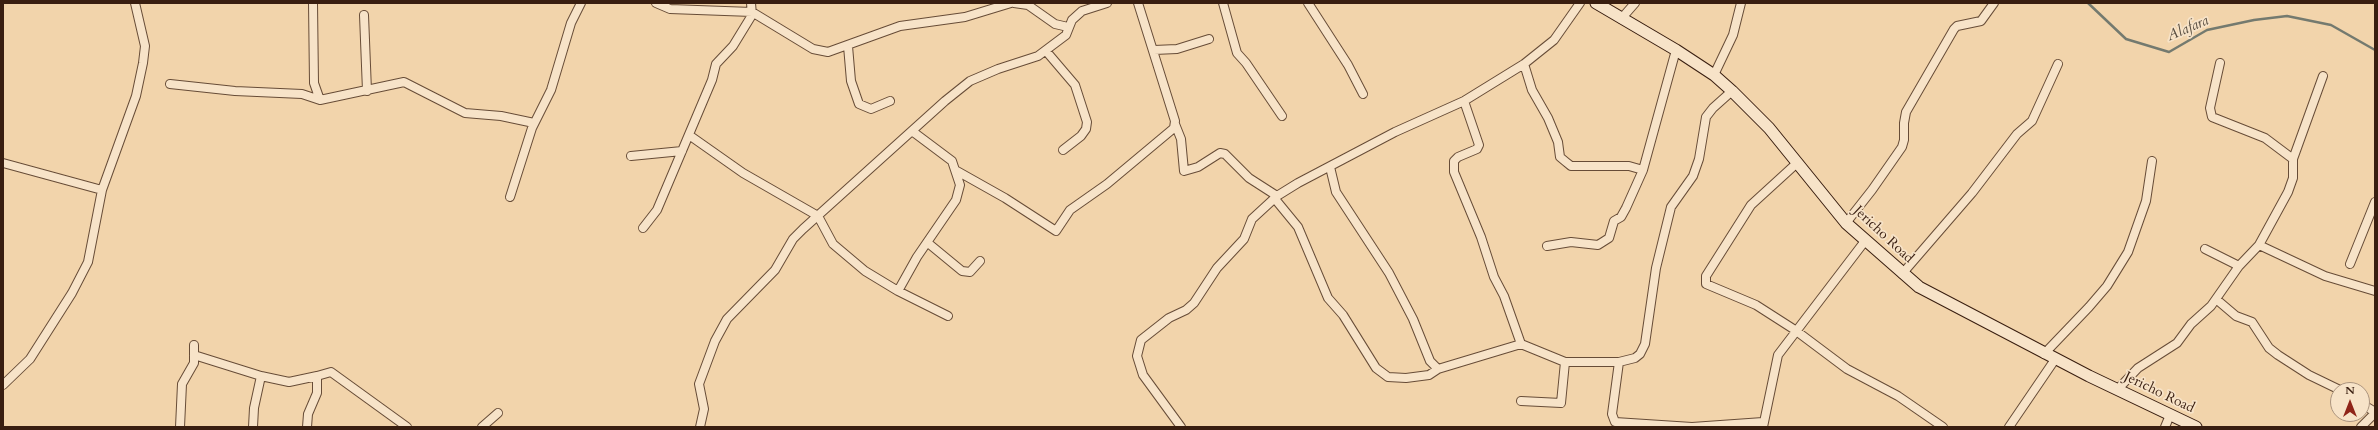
<!DOCTYPE html>
<style>
body{margin:0}
#map{position:relative;width:2378px;height:430px;overflow:hidden;background:#f2d4ab;font-family:Cardo,serif}
canvas{display:block}
.frame{position:absolute;inset:0;border:4px solid #391e10;pointer-events:none}
.north{position:absolute;left:2330px;top:382px;width:40px;height:40px;box-sizing:border-box;background:#f7e3c8;border:1px solid #ab947e;border-radius:50%;rotate:0deg;font-size:11px;font-weight:700;line-height:16px;text-align:center;color:#391e10}
.north::after{content:'';display:block;margin:auto;width:14px;height:18px;background:#8f2418;clip-path:polygon(50% 0,100% 100%,50% 72%,0 100%)}
</style>
<div id="map">
<canvas width="2378" height="430"></canvas>
<div class="frame"></div>
<div class="north">N</div>
</div>
<script>
const ctx = document.querySelector('canvas').getContext('2d');
ctx.lineJoin = 'round';
function poly(rows) {
  const path = new Path2D();
  for (const r of rows) {
    path.moveTo(r[0], r[1]);
    for (let i = 2; i < r.length; i += 2) path.lineTo(r[i], r[i + 1]);
  }
  return path;
}
function stroke(path, color, width, dash) {
  ctx.strokeStyle = color;
  ctx.lineWidth = width;
  ctx.lineCap = dash ? 'butt' : 'round';
  ctx.setLineDash(dash || []);
  ctx.stroke(path);
}
function write(font, color, halo, rows, align = 'center') {
  ctx.font = font + ' Cardo,serif';
  ctx.lineWidth = 3.5;
  ctx.setLineDash([]);
  ctx.textBaseline = 'middle';
  ctx.strokeStyle = halo;
  ctx.fillStyle = color;
  for (const [text, x, y, turn = 0] of rows) {
    ctx.save();
    ctx.translate(x, y);
    ctx.rotate((+turn || 0) * Math.PI / 180);
    ctx.textAlign = isNaN(turn) ? turn : align;
    if (halo) ctx.strokeText(text, 0, 0);
    ctx.fillText(text, 0, 0);
    ctx.restore();
  }
}
const stream = poly([
 [2088,3,2126,39,2169,52,2207,30,2254,20,2287,16,2331,25,2375,50]
]);
const street = poly([
 [313,3,314,83,320,100],
 [656,3,670,9,752,12,813,49,828,52,900,26,965,17,1011,3],
 [1014,3,1028,5,1055,24,1068,27],
 [1223,3,1237,53,1246,63,1282,116],
 [1308,3,1348,65,1363,94],
 [364,15,367,91],
 [1621,19,1635,3],
 [848,46,851,81,859,104,871,109,890,101],
 [1154,50,1177,49,1209,39],
 [1046,51,1075,85,1087,122,1086,129,1081,136,1063,150],
 [2220,63,2210,108,2212,117,2265,138,2293,159],
 [1524,64,1532,90,1548,118,1558,142,1560,157,1566,162,1571,166,1629,166,1643,170],
 [1714,75,1733,35,1741,3],
 [170,84,235,91,302,94,320,100,404,82,465,113,501,116,534,123],
 [1175,124,1181,139,1184,171,1198,167,1220,153,1225,154,1249,178,1277,196],
 [689,135,743,173,818,216,833,244,865,271,898,291,948,316],
 [631,156,682,151],
 [3,163,102,190],
 [1797,163,1751,205,1706,276,1706,284,1756,305,1795,330,1847,369,1898,396,1943,427],
 [1330,167,1336,192,1389,273,1413,319,1430,361,1438,369],
 [957,171,1005,198,1056,231,1070,210,1107,184,1174,128,1175,121,1138,3],
 [510,197,532,128,551,90,571,23,581,3],
 [1275,199,1298,227,1328,298,1343,315,1376,368,1388,377,1406,378,1429,375,1438,369,1521,344,1504,296,1494,277,1481,237,1454,172,1454,161,1458,157,1477,149,1479,145,1464,101],
 [1846,223,1872,190,1902,147,1904,140,1904,123,1906,112,1954,29,1957,26,1981,21,1994,3],
 [643,228,657,210,712,80,716,64,733,46,752,15,751,3],
 [928,243,962,271,970,272,980,261],
 [2259,245,2325,276,2375,291],
 [1547,246,1571,242,1598,245,1609,238,1614,221,1621,217,1626,208,1643,170,1676,50],
 [2205,249,2239,266],
 [2350,264,2375,202],
 [1902,274,1972,193,2017,134,2032,121,2058,64],
 [898,291,917,257,956,200,960,185,952,161,912,131],
 [2216,299,2236,316,2252,322,2269,348,2278,355,2309,375,2340,390],
 [1521,344,1565,362,1619,362,1635,358,1640,354,1645,344,1656,268,1671,207,1693,176,1699,159,1706,117,1713,108,1732,91],
 [2044,354,2089,307,2107,286,2128,252,2146,201,2152,161],
 [194,355,261,376,289,382,317,376],
 [1619,362,1612,414,1615,422,1692,427,1763,422],
 [3,385,30,359,72,293,88,262,102,190,136,96,143,63,145,46,135,3],
 [2118,389,2138,368,2177,343,2191,324,2211,306,2239,266,2259,245,2288,192,2293,178,2293,159,2323,76],
 [1521,401,1561,403,1565,362],
 [2362,404,2375,412],
 [180,427,182,384,194,363,194,345],
 [253,427,254,408,261,376],
 [307,427,308,414,317,393,317,376,331,372,407,427],
 [482,427,498,413],
 [700,427,704,409,699,384,715,341,727,319,775,270,793,239,803,229,945,101,970,81,998,69,1038,56,1066,35,1072,20,1082,11,1107,3],
 [1181,427,1143,375,1137,356,1141,340,1169,318,1186,310,1194,303,1217,268,1244,239,1252,219,1277,196,1298,183,1395,132,1464,101,1524,64,1554,40,1580,3],
 [1763,427,1778,355,1865,241],
 [2009,427,2056,358],
 [2165,427,2170,415],
 [2361,427,2375,413]
]);
const secondary = poly([
 [1596,3,1676,50,1714,75,1732,91,1769,128,1846,223,1919,287,2089,376,2196,427]
]);
const streetNames = [
 ["Jericho Road",1883,235,43],
 ["Jericho Road",2159,393,26]
];
const waterNames = [
 ["Alafara",2188,29,-23]
];
stroke(stream, '#747a6f', 2.5);
stroke(street, '#674c37', 10);
stroke(secondary, '#391e10', 13);
stroke(street, '#f7e3c8', 8);
stroke(secondary, '#f7e3c8', 11);
write('14px', '#391e10', '#f7e3c8', streetNames);
write('italic 15px', '#574c3f', '#f7e3c8', waterNames);
</script>
